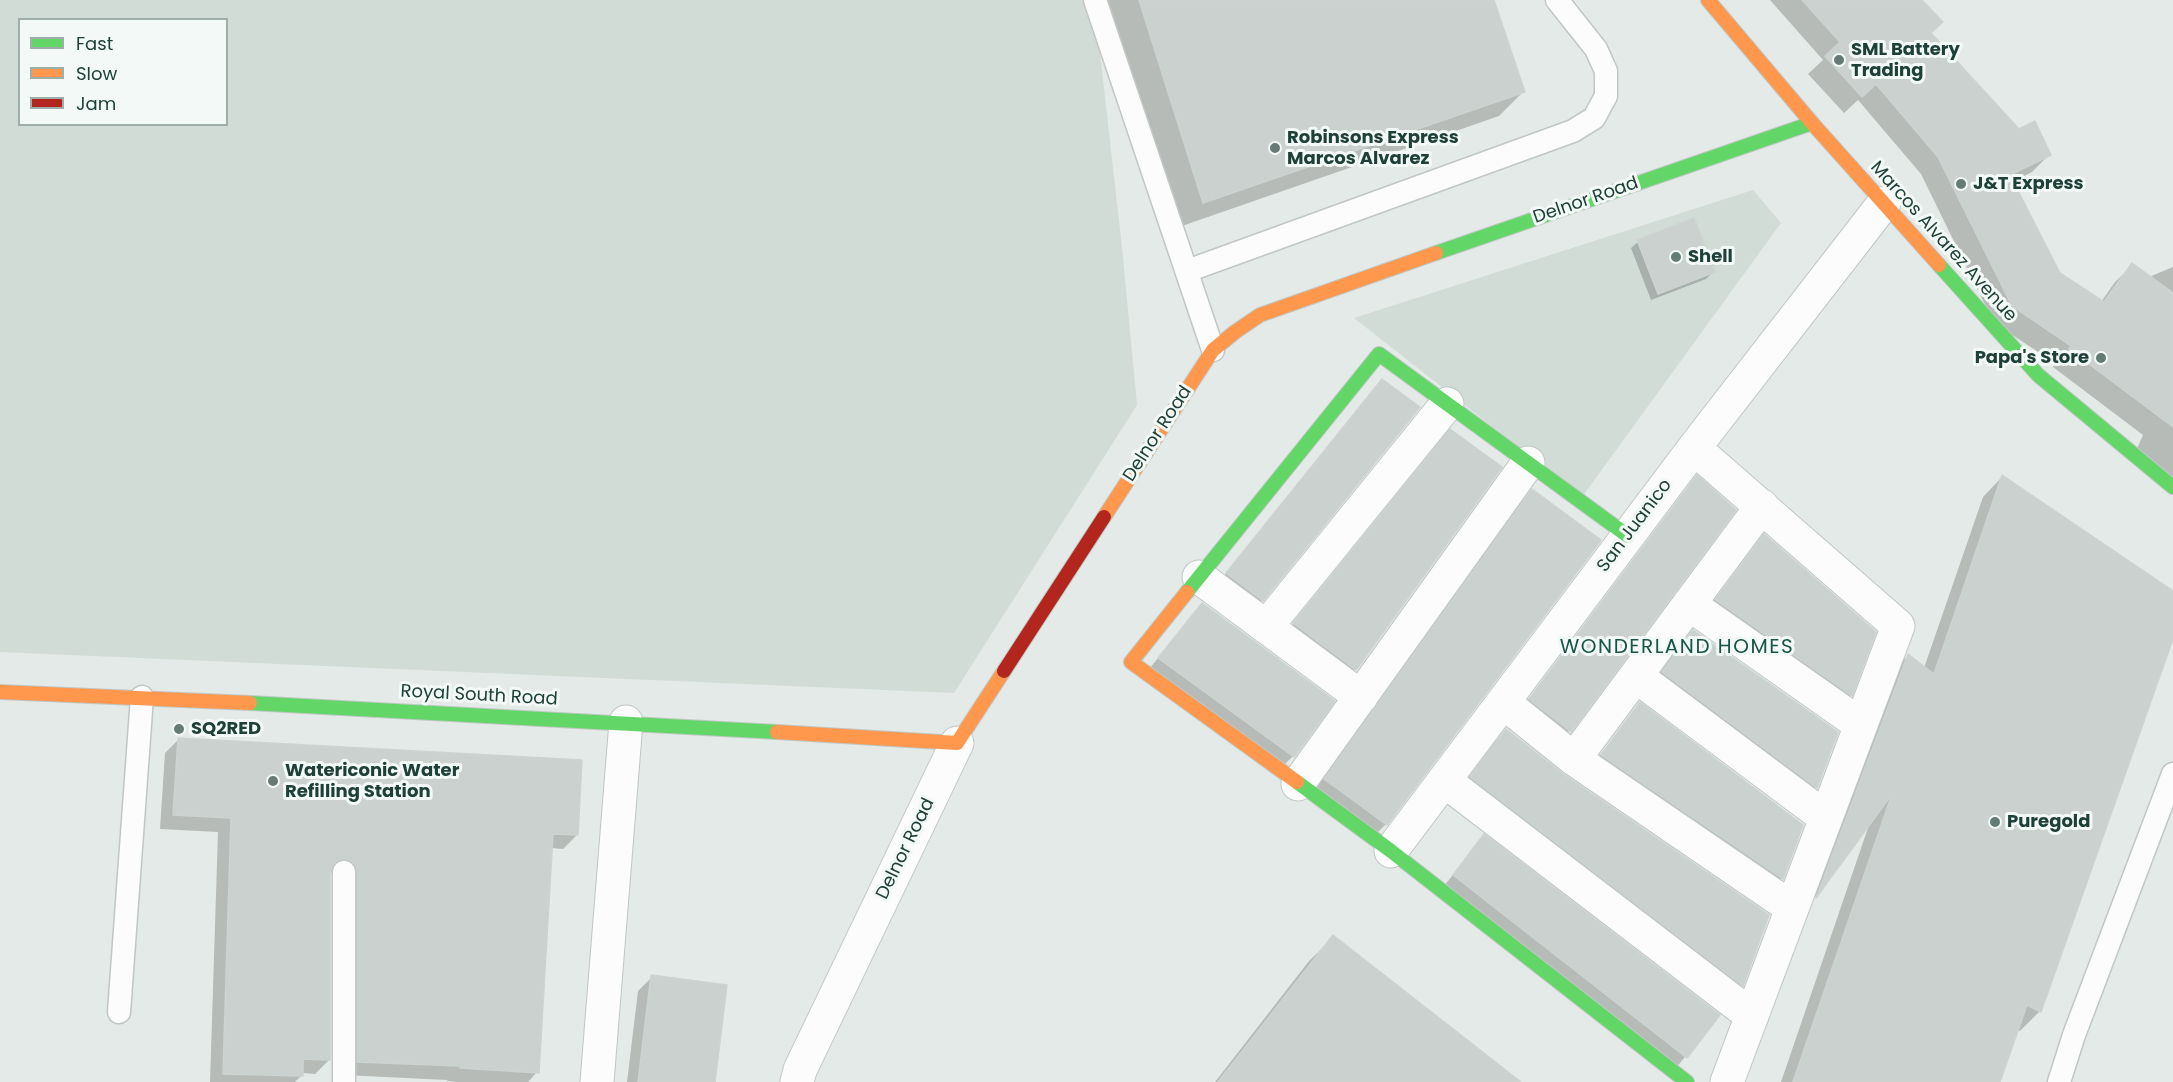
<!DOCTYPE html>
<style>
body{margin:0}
#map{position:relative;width:2173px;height:1082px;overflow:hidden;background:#e4eae7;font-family:Poppins,sans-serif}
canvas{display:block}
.legend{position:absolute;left:18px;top:18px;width:210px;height:108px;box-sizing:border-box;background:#f2f9f6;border:2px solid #9eafaa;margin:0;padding:8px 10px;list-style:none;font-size:18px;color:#1f4038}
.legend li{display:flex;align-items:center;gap:12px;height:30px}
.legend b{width:30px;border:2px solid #9eafaa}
</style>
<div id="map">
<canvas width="2173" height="1082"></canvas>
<ul class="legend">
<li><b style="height:8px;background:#63d668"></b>Fast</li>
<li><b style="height:8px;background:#ff974d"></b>Slow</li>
<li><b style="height:8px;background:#b3261e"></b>Jam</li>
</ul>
</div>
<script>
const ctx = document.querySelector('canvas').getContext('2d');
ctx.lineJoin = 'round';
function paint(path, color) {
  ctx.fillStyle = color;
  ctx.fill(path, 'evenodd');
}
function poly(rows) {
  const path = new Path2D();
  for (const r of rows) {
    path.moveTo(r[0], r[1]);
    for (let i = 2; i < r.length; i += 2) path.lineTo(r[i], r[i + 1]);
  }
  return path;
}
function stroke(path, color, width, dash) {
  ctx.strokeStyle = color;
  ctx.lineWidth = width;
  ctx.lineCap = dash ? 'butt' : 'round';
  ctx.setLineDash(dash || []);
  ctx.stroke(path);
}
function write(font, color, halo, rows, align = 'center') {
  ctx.font = font + ' Poppins,sans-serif';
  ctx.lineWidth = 6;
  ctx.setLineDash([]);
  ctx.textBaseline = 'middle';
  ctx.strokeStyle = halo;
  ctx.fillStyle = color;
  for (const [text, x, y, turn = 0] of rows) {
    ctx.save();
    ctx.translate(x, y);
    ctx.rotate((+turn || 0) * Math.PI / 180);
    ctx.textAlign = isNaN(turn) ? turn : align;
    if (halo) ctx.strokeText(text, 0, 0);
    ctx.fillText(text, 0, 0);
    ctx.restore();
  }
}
const built = poly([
 [0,0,1094,0,1122,247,1137,405,954,693,0,652],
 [20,20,226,20,226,124,20,124],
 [1753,190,1781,223,1582,497,1354,318]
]);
const shadow = poly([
 [1108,0,1493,0,1524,91,1499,116,1179,227],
 [1770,0,1920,0,1930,33,2018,131,2049,155,2032,172,2012,182,2059,274,2101,302,2115,282,2133,265,2149,277,2173,267,2173,495,2132,460,2143,435,2053,367,2055,363,1994,323,1921,174,1858,100,1844,113,1808,74,1823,60],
 [1638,242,1713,272,1706,279,1651,300,1631,248],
 [1375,388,1262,600,1255,607,1220,581],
 [1444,438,1355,669,1349,676,1288,631],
 [1697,477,1734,510,1569,731,1561,739,1522,708,1689,486],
 [2002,477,2173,593,2173,634,2040,1011,2020,1031,2017,1029,1999,1082,1781,1082,1870,822,1815,897,1799,913,1888,675,1908,656,1924,668,1983,497],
 [1532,491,1386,824,1374,836,1313,792,1520,504],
 [1764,536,1851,695,1841,704,1707,610,1755,546],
 [1202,605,1332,701,1293,756,1282,767,1149,669],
 [1693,632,1836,732,1816,787,1804,799,1651,685,1681,644],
 [1640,704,1802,825,1782,878,1774,886,1594,763],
 [1506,731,1742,985,1731,996,1460,789,1495,742],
 [179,739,577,835,563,849,551,848,537,1072,528,1082,456,1082,447,1081,447,1080,344,1075,337,874,329,872,329,1060,315,1074,302,1073,301,1076,295,1082,210,1082,218,832,160,829,165,753],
 [1484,836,1718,1016,1676,1068,1444,886],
 [1334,937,1518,1082,1215,1082,1309,961],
 [652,977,713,1082,627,1082,638,991]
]);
const building = poly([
 [1139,0,1494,0,1525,92,1203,203,1139,0],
 [1802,0,1922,0,1943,22,1931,33,2019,129,2035,121,2051,155,2010,175,2060,273,2104,302,2132,263,2173,293,2173,427,2069,349,2071,346,2012,306,1938,157,1876,84,1862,97,1825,56,1840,42,1802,0],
 [1694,218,1715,272,1658,294,1637,240,1694,218],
 [1382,379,1420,407,1263,601,1226,573,1382,379],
 [1450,429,1502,467,1356,670,1293,623,1450,429],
 [1697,475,1736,510,1571,732,1529,699,1697,475],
 [2002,475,2173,591,2173,639,2041,1012,2027,1005,2000,1082,1793,1082,1892,794,1816,898,1908,654,1934,674,2002,475],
 [1532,489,1601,540,1387,825,1324,779,1532,489],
 [1764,534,1876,632,1852,696,1716,600,1764,534],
 [1202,603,1335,701,1294,757,1158,658,1202,603],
 [1693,630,1838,732,1817,788,1662,672,1693,630],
 [1640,702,1803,825,1783,879,1601,755,1640,702],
 [1506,729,1563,774,1769,915,1743,986,1470,777,1506,729],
 [178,738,582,760,578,835,553,834,539,1073,460,1068,460,1066,357,1062,357,872,356,866,351,861,343,859,333,865,330,872,330,1060,303,1059,303,1076,223,1074,231,818,173,815,178,738],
 [1484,834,1720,1015,1687,1058,1453,875,1484,834],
 [1333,935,1521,1082,1218,1082,1333,935],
 [651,975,727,985,715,1082,638,1082,651,975]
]);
const lane = poly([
 [1095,0,1213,350],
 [1187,271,1573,131,1594,118,1606,96,1606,71,1596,49,1557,0],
 [344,872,344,1082],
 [119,1012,142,697],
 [2059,1082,2074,1035,2173,774]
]);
const street = poly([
 [1694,448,1898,626,1727,1082],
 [1199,577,1361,697],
 [1689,604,1861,725],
 [1266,627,1447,404],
 [1636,676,1826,818],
 [1503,702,1574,759,1792,908],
 [1574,759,1762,506],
 [1445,781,1752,1016],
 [1298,784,1528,463],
 [1391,851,1694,448,1884,203],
 [597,1082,626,722],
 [797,1082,800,1070,957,743]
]);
const fast = poly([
 [1436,253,1812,123],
 [1939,265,2038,375,2173,487],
 [1187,592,1379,354,1628,536],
 [250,703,777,732],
 [1297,782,1391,851,1687,1082]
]);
const slow = poly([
 [1708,0,1812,123,1939,265],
 [1104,517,1213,350,1235,332,1260,315,1436,253],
 [1187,592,1131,662,1297,782],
 [0,692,250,703],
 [777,732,957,743,1004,671]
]);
const jam = poly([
 [1004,671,1104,517]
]);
const markers = [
 [1839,60,6,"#647c75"],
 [1275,148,6,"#647c75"],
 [1961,184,6,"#647c75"],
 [1676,257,6,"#647c75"],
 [2101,358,6,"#647c75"],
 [179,729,6,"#647c75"],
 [273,781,6,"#647c75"],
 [1995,822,6,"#647c75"]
];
const poiNames = [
 ["SML Battery",1851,50],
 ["Trading",1851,71],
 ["Robinsons Express",1287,138],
 ["Marcos Alvarez",1287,159],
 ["J&T Express",1973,184],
 ["Shell",1688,257],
 ["Papa's Store",2089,358,"right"],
 ["SQ2RED",191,729],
 ["Watericonic Water",285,771],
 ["Refilling Station",285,792],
 ["Puregold",2007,822]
];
const streetNames = [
 ["Delnor Road",1586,201,-19],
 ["Marcos Alvarez Avenue",1943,242,48],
 ["Delnor Road",1158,434,-57],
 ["San Juanico",1635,526,-53],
 ["Royal South Road",479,696,3],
 ["Delnor Road",906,849,-64]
];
const neighbourhoodNames = [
 ["WONDERLAND HOMES",1677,648]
];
paint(built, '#d1dcd7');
paint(shadow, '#0003');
paint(building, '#cad1cf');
stroke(building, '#ccd3d0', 1.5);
stroke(lane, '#c1c7c5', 25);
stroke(street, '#c1c7c5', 35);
stroke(fast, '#bfc8c5', 16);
stroke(slow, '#bfc8c5', 16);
stroke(jam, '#bfc8c5', 16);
stroke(lane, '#fbfcfb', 22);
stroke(street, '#fbfcfb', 33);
stroke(fast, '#63d668', 14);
stroke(slow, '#ff974d', 14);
stroke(jam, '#b3261e', 14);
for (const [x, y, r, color] of markers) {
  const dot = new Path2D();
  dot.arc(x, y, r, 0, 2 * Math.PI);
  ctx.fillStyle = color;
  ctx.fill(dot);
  stroke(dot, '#f2f9f6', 2);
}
write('bold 18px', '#1f4038', '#f2f9f6', poiNames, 'left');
write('18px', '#1f4038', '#f2f9f6', streetNames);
ctx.letterSpacing = '1.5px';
write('20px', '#195448', '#f2f9f6', neighbourhoodNames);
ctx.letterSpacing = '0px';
</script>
